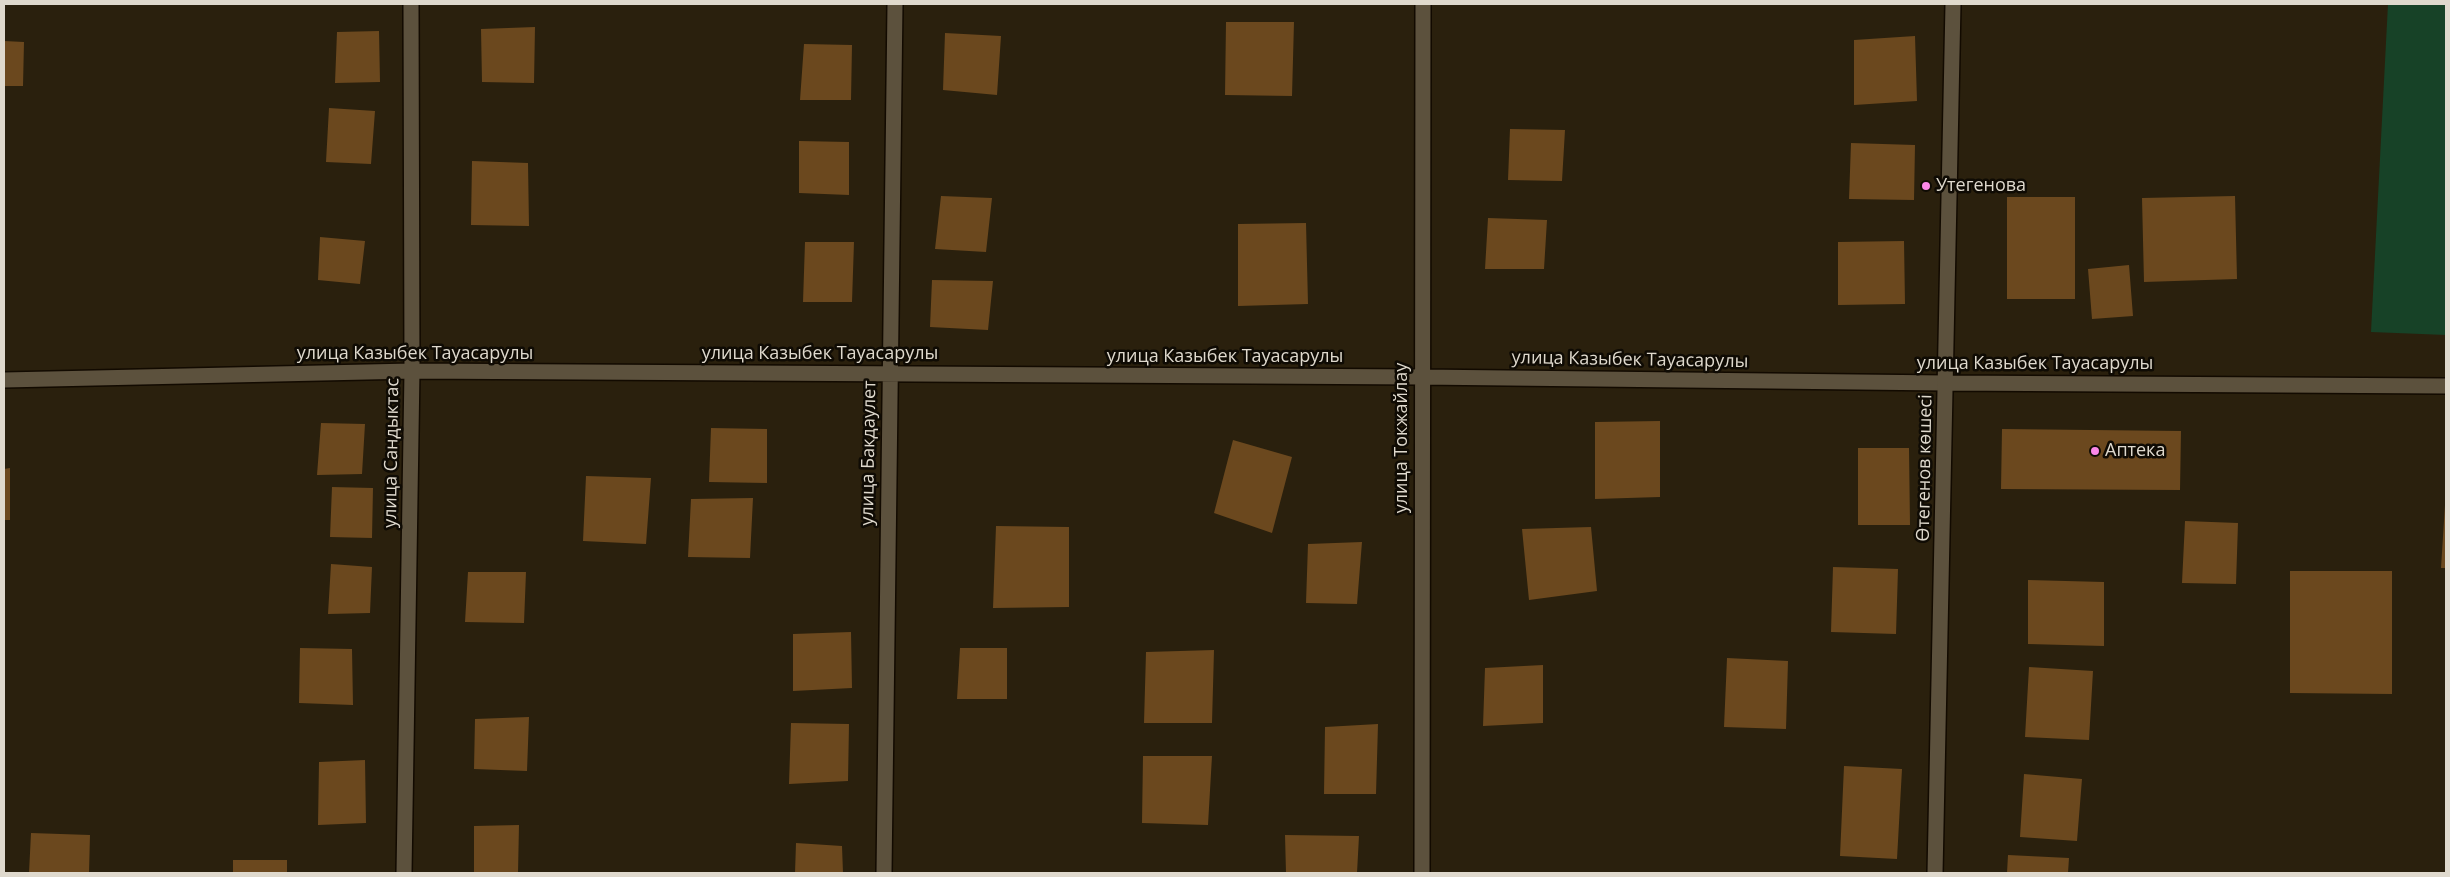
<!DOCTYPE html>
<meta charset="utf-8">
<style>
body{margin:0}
#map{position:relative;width:2450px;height:877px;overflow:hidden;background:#2a200d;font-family:"Open Sans",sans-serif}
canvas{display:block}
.frame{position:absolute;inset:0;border:5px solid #dfd9cd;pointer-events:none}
</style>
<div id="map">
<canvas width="2450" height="877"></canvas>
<div class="frame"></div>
</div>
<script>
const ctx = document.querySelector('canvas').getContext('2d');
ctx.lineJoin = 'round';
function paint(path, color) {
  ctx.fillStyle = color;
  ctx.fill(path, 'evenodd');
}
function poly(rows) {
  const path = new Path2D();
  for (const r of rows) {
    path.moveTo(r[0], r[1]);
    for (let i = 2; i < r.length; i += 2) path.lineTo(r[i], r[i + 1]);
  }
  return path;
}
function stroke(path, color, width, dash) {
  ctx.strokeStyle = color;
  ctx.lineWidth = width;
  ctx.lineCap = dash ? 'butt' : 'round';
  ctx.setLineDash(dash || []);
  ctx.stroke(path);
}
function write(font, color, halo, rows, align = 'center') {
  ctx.font = font + ' "Open Sans",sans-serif';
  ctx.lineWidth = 5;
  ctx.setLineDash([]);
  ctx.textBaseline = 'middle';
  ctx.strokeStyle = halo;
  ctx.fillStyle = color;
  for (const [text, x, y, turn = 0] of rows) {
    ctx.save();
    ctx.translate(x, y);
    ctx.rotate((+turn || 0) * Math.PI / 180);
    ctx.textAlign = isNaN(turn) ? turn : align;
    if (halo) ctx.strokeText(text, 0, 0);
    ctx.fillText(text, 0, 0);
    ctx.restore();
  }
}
const green = poly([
 [2388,4,2446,4,2446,335,2371,332]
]);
const building = poly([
 [1226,22,1294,22,1292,96,1225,95],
 [535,27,534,83,482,82,481,29],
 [379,31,380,82,335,83,337,32],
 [945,33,1001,36,997,95,943,90],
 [1915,36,1917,101,1854,105,1854,40],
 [4,41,24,42,23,86,4,86],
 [804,44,852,45,851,100,800,100],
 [329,108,375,111,371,164,326,162],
 [1510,129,1565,130,1562,181,1508,180],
 [799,141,849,142,849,195,799,193],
 [1851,143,1915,145,1914,200,1849,199],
 [472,161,528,163,529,226,471,225],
 [941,196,992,198,986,252,935,249],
 [2235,196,2237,279,2144,282,2142,198],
 [2007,197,2075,197,2075,299,2007,299],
 [1488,218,1547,220,1544,269,1485,269],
 [1306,223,1308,304,1238,306,1238,224],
 [320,237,365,241,360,284,318,280],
 [1904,241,1905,304,1838,305,1838,242],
 [805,242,854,242,852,302,803,302],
 [2129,265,2133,316,2092,319,2088,269],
 [932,280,993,281,988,330,930,327],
 [1660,421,1660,497,1595,499,1595,422],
 [321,423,365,424,362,474,317,475],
 [711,428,767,429,767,483,709,482],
 [2002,429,2181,431,2180,490,2001,489],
 [1233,440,1292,457,1272,533,1214,513],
 [1858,448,1909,448,1910,525,1858,525],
 [10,468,10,520,4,520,4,469],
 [586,476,651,478,646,544,583,541],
 [332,487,373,488,372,538,330,537],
 [753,498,750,558,688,557,691,499],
 [2445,505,2446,505,2446,568,2441,568],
 [2185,521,2238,523,2236,584,2182,583],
 [996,526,1069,527,1069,607,993,608],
 [1591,527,1597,591,1529,600,1522,529],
 [1362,542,1357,604,1306,603,1308,544],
 [331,564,372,567,370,613,328,614],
 [1833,567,1898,569,1896,634,1831,632],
 [2290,571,2392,571,2392,694,2290,693],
 [468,572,526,572,524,623,465,622],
 [2028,580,2104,582,2104,646,2028,644],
 [851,632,852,688,793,691,793,634],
 [300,648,352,649,353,705,299,703],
 [960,648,1007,648,1007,699,957,699],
 [1214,650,1212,723,1144,723,1146,652],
 [1727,658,1788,661,1786,729,1724,727],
 [1543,665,1543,723,1483,726,1485,668],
 [2029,667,2093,671,2089,740,2025,737],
 [529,717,527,771,474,769,475,719],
 [791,723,849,724,848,781,789,784],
 [1378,724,1376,794,1324,794,1325,727],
 [1143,756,1212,756,1208,825,1142,823],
 [365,760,366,823,318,825,319,762],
 [1844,766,1902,769,1897,859,1840,856],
 [2024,774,2082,779,2077,841,2020,837],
 [519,825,518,873,474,872,474,826],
 [31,833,90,835,89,873,29,873],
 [1285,835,1359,836,1357,873,1286,873],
 [796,843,842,846,843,873,795,873],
 [2008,855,2069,858,2068,873,2007,873],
 [233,860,287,860,287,873,233,873]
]);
const street = poly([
 [4,380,412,371,1421,377,1945,383],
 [404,873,412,371,411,4],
 [884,873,895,4],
 [1422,873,1423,4]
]);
const secondary = poly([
 [1945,383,2446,386],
 [1935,873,1953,4]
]);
const markers = [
 [1926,186,5,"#fa87e8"],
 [2095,451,5,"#fa87e8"]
];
const poiNames = [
 ["Утегенова",1936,186],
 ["Аптека",2105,451]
];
const streetNames = [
 ["улица Казыбек Тауасарулы",415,354],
 ["улица Казыбек Тауасарулы",820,354],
 ["улица Казыбек Тауасарулы",1225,357],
 ["улица Казыбек Тауасарулы",1630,360,1],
 ["улица Казыбек Тауасарулы",2035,364],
 ["улица Токжайлау",1402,438,-90],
 ["улица Сандыктас",392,453,-89],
 ["улица Бакдаулет",869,453,-89],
 ["Өтегенов көшесі",1925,468,-89]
];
paint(green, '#174227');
paint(building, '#6b481e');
stroke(street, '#120a00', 18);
stroke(secondary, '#120a00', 18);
stroke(street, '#5c513d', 15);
stroke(secondary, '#5c513d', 15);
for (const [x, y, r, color] of markers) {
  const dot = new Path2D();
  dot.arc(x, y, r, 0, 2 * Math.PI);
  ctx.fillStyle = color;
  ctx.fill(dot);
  stroke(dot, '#0f0b04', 2);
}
write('18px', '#dfd9cd', '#0f0b04', poiNames, 'left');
write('18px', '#dfd9cd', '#0f0b04', streetNames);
</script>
